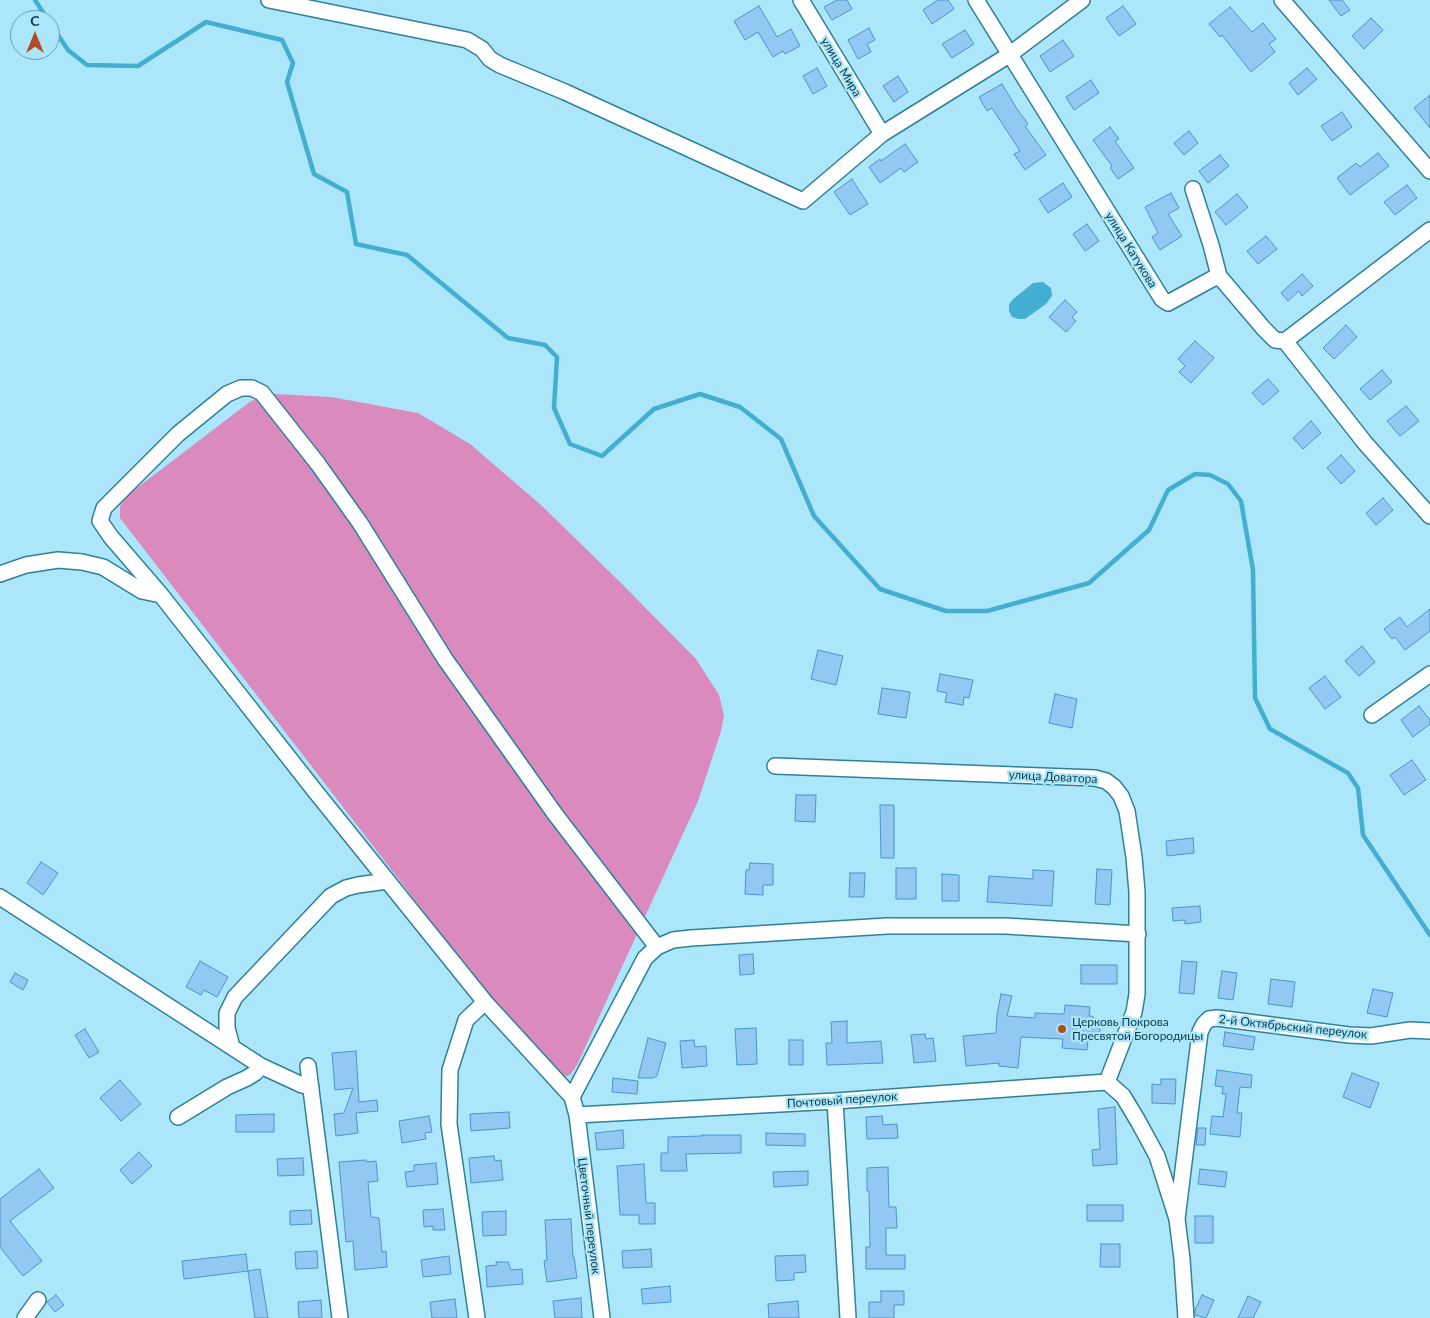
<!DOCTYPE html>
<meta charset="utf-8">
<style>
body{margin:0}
#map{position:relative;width:1430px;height:1318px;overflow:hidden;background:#ace6fa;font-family:Lato,sans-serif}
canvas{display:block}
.north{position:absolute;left:10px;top:10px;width:50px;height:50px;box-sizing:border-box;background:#ace6fa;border:1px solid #6ca2b3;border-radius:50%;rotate:0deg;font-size:14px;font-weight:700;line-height:20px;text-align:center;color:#0c3c49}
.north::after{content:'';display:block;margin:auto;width:18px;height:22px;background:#b34d21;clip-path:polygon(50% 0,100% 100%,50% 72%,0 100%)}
</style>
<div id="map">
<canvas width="1430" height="1318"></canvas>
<div class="north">С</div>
</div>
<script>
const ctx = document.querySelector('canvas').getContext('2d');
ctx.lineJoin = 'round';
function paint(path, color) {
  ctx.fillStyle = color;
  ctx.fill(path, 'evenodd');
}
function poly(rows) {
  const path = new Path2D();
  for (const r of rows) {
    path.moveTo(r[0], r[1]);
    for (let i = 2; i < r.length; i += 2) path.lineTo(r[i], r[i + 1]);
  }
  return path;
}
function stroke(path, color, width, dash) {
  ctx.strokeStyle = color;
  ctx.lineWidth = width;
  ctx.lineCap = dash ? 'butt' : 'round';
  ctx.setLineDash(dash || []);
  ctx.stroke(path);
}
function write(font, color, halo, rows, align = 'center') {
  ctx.font = font + ' Lato,sans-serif';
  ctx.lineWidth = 4.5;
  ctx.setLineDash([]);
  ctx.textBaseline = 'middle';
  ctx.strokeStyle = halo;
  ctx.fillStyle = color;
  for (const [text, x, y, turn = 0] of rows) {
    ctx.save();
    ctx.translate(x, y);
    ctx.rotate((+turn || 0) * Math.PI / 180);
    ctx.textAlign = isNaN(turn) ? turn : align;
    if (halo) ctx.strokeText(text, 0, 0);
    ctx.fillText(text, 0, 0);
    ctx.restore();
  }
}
const green = poly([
 [275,394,331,397,418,413,470,444,541,505,620,582,696,659,719,695,724,715,721,731,698,801,577,1065,570,1075,563,1077,556,1072,468,969,120,518,120,506,129,494,251,401]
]);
const water = poly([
 [1043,282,1051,288,1052,296,1046,304,1025,319,1019,319,1012,317,1009,311,1009,305,1012,300,1033,283]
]);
const stream = poly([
 [35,0,48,20],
 [50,23,68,50,87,65,138,66,206,22,282,40,293,63,287,82,314,174,347,192,356,244,407,255,508,338,545,345,557,357,554,408,570,444,602,456,654,409,700,394,740,407,781,439,814,516,880,589,946,611,987,611,1089,583,1149,530,1168,490,1195,474,1210,475,1228,484,1241,501,1253,570,1255,698,1270,729,1348,773,1358,788,1363,835,1430,935]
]);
const building = poly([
 [837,0,847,0,852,9,832,20,824,7,837,0],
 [938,0,948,0,954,9,932,24,923,10,938,0],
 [1329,0,1342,0,1350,10,1341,16,1329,0],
 [759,6,777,37,791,29,800,46,785,54,783,51,773,57,758,32,745,40,734,21,759,6],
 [1123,6,1136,24,1119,36,1106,18,1123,6],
 [1230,7,1252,32,1263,23,1276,39,1269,44,1275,52,1251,72,1222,35,1220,37,1209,24,1230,7],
 [1371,18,1383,30,1364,49,1352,36,1371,18],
 [869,28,875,40,867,44,871,52,858,59,848,40,869,28],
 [965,30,974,44,952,58,942,44,965,30],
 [1063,40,1074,56,1050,72,1040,56,1063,40],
 [817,68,827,86,813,94,803,76,817,68],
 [1307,68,1317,79,1298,95,1289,83,1307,68],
 [898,76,908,92,894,102,883,86,898,76],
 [1091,80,1099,93,1074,110,1066,97,1091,80],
 [1002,84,1017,109,1028,124,1025,126,1046,155,1025,170,1014,154,1020,151,992,108,987,111,979,97,1002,84],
 [1430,95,1430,128,1414,108,1430,95],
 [1342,112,1352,127,1332,141,1321,126,1342,112],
 [1110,127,1119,139,1115,141,1134,168,1118,179,1110,168,1112,166,1093,140,1110,127],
 [1189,131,1198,143,1184,155,1174,143,1189,131],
 [905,144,918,162,904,172,901,168,880,183,869,167,880,159,881,161,905,144],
 [1378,153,1389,166,1350,195,1337,178,1356,163,1360,167,1378,153],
 [1220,155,1229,166,1208,183,1199,171,1220,155],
 [852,179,868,204,850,215,834,192,852,179],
 [1063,183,1072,197,1048,213,1039,199,1063,183],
 [1407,185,1417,198,1395,215,1384,202,1407,185],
 [1171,193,1179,208,1168,214,1182,236,1160,250,1152,237,1158,233,1145,207,1171,193],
 [1237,194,1248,207,1226,225,1215,212,1237,194],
 [1087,224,1099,241,1085,251,1073,234,1087,224],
 [1266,236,1277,249,1258,264,1247,251,1266,236],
 [1302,274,1313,286,1302,296,1299,291,1288,301,1281,293,1302,274],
 [1065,300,1077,312,1072,317,1076,321,1066,332,1049,317,1065,300],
 [1346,325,1357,337,1334,359,1323,348,1346,325],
 [1195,341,1214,358,1191,383,1179,372,1185,366,1178,359,1195,341],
 [1382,370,1392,382,1370,400,1360,389,1382,370],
 [1268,379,1279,391,1263,405,1252,393,1268,379],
 [1406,406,1419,421,1400,436,1387,421,1406,406],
 [1311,421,1321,433,1303,449,1293,438,1311,421],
 [1341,455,1355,471,1341,484,1327,468,1341,455],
 [1383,498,1393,510,1376,525,1366,513,1383,498],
 [1430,609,1430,631,1405,650,1395,637,1392,639,1384,629,1400,617,1407,627,1430,609],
 [1362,646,1375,662,1359,676,1345,661,1362,646],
 [818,650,843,656,836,685,811,679,818,650],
 [940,674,973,680,969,698,964,697,963,705,945,702,947,693,937,691,940,674],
 [1325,676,1341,697,1325,709,1309,688,1325,676],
 [882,688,910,692,906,718,878,714,882,688],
 [1055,694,1077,699,1072,728,1049,723,1055,694],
 [1419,706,1430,720,1430,724,1413,737,1401,720,1419,706],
 [1412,760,1426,780,1404,795,1390,775,1412,760],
 [796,795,816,795,815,822,795,821,796,795],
 [880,805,894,805,894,858,881,858,880,805],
 [1193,838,1194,853,1167,856,1166,841,1193,838],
 [41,862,58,873,43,895,27,883,41,862],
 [750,863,773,864,773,885,763,885,763,895,745,894,746,870,749,870,750,863],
 [896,868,916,868,916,899,896,899,896,868],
 [1097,869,1112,870,1110,905,1095,904,1097,869],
 [1033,870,1054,871,1052,906,987,902,989,876,1033,879,1033,870],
 [850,873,865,873,864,897,849,897,850,873],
 [942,874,959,875,959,901,942,901,942,874],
 [1200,906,1201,922,1185,924,1185,920,1173,921,1172,908,1200,906],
 [753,954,754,974,740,975,739,955,753,954],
 [200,961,228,977,217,997,204,990,201,995,186,987,200,961],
 [1182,961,1197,962,1194,994,1179,993,1182,961],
 [1081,965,1117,965,1117,984,1081,984,1081,965],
 [1222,971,1237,973,1233,1000,1218,998,1222,971],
 [15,973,28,980,23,990,10,982,15,973],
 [1271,979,1295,982,1292,1007,1268,1004,1271,979],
 [1373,989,1393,993,1387,1017,1367,1013,1373,989],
 [1001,994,1012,996,1007,1016,1035,1018,1035,1013,1064,1014,1065,1005,1090,1007,1089,1016,1092,1016,1099,1022,1100,1031,1098,1035,1088,1041,1087,1050,1062,1048,1063,1039,1021,1037,1018,1068,999,1066,999,1063,966,1066,963,1036,996,1033,997,1015,1001,994],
 [847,1021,847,1043,881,1041,883,1063,827,1065,826,1043,832,1043,831,1022,847,1021],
 [756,1028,757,1064,737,1065,735,1029,756,1028],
 [85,1029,99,1052,89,1058,75,1035,85,1029],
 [1225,1032,1255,1037,1253,1050,1223,1046,1225,1032],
 [925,1034,926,1039,933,1038,936,1061,914,1063,911,1035,925,1034],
 [648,1038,666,1043,657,1076,653,1078,638,1078,648,1038],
 [694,1040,695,1047,706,1046,707,1066,682,1068,680,1041,694,1040],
 [789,1040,803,1040,803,1065,789,1065,789,1040],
 [356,1051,359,1102,377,1100,378,1111,356,1113,358,1133,336,1136,334,1114,344,1113,353,1088,335,1090,332,1053,356,1051],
 [1217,1070,1252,1075,1251,1088,1240,1087,1237,1113,1242,1113,1240,1137,1210,1134,1212,1116,1223,1117,1226,1094,1222,1094,1223,1087,1215,1086,1217,1070],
 [1352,1073,1379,1083,1370,1108,1343,1097,1352,1073],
 [613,1078,638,1081,637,1094,612,1092,613,1078],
 [1161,1079,1176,1079,1175,1104,1152,1103,1152,1084,1161,1085,1161,1079],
 [120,1080,141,1104,121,1121,100,1098,120,1080],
 [1115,1107,1117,1164,1093,1166,1092,1150,1100,1149,1098,1109,1115,1107],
 [509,1112,510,1128,471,1131,470,1114,509,1112],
 [274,1114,274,1132,236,1132,236,1115,274,1114],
 [429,1116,432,1132,425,1133,426,1139,402,1143,399,1121,429,1116],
 [882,1116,883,1125,897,1124,898,1138,867,1139,866,1117,882,1116],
 [1198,1128,1206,1128,1205,1145,1196,1145,1198,1128],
 [623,1130,624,1148,597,1150,595,1133,623,1130],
 [766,1133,805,1134,805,1146,766,1145,766,1133],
 [702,1135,741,1135,741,1153,686,1154,687,1171,661,1171,661,1153,668,1153,668,1137,702,1136,702,1135],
 [139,1152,152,1166,132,1184,120,1170,139,1152],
 [494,1156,495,1161,501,1160,503,1180,471,1183,469,1158,494,1156],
 [303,1158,304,1175,278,1176,277,1159,303,1158],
 [366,1160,367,1162,376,1161,378,1181,368,1182,371,1217,379,1218,382,1252,386,1251,387,1267,355,1270,353,1241,346,1242,339,1162,366,1160],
 [436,1163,438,1184,407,1187,405,1172,414,1171,414,1165,436,1163],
 [644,1164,646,1203,655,1203,655,1224,639,1224,639,1215,620,1215,617,1166,644,1164],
 [888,1167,889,1207,896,1207,897,1228,886,1228,886,1255,905,1255,905,1269,866,1269,866,1247,870,1247,869,1191,867,1191,867,1168,888,1167],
 [39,1169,54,1188,10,1221,42,1261,23,1276,0,1247,0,1199,39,1169],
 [1200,1169,1227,1172,1225,1187,1198,1184,1200,1169],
 [808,1171,808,1185,774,1187,773,1172,808,1171],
 [1087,1205,1123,1205,1123,1221,1087,1221,1087,1205],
 [443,1209,445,1230,433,1230,433,1226,424,1227,423,1210,443,1209],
 [311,1210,312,1224,290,1225,290,1211,311,1210],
 [506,1211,506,1235,483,1236,482,1212,506,1211],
 [1195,1216,1213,1216,1213,1243,1195,1243,1195,1216],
 [571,1219,573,1257,574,1257,577,1278,547,1282,544,1261,547,1260,545,1220,571,1219],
 [1101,1244,1120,1244,1120,1267,1100,1267,1101,1244],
 [651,1249,652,1267,623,1268,622,1251,651,1249],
 [317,1251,318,1268,296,1269,295,1252,317,1251],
 [246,1254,248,1271,260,1269,268,1318,255,1318,248,1271,184,1279,182,1261,246,1254],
 [805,1255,806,1272,794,1273,794,1280,776,1281,775,1256,805,1255],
 [449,1256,451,1274,423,1277,421,1260,449,1256],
 [496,1262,508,1262,511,1270,522,1269,523,1284,487,1287,486,1266,497,1265,496,1262],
 [670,1286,671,1302,643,1304,641,1289,670,1286],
 [881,1291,904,1291,904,1305,894,1305,894,1318,869,1318,869,1302,881,1302,881,1291],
 [56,1295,64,1305,55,1312,47,1302,56,1295],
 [1202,1295,1214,1300,1206,1318,1195,1315,1195,1310,1202,1295],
 [1248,1296,1261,1302,1253,1318,1238,1318,1248,1296],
 [581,1298,582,1318,555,1318,553,1301,581,1298],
 [455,1299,457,1318,432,1318,430,1302,455,1299],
 [321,1300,322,1318,299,1318,298,1302,321,1300],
 [798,1301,799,1318,769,1318,768,1304,798,1301]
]);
const minor = poly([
 [269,0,467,40,482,49,490,59,500,65,565,92,803,201,882,134,1009,55,1082,0],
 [801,0,882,134],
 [976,0,1162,299,1168,303,1212,279,1219,276,1264,329,1275,340,1285,341,1365,443,1430,516],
 [1282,0,1430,171],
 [1193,189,1211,245,1219,276],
 [1285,341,1430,230],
 [0,574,26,565,58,560,82,562,103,567,142,591,161,595],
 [1372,715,1430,674],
 [775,766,1095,778,1106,781,1114,787,1121,796,1127,811,1134,857,1137,892,1137,994,1134,1012,1107,1082],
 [0,897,261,1066,302,1085,311,1087],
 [232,1047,227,1028,227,1013,235,997,331,896,346,888,358,885,387,881],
 [308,1066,340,1318],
 [1107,1082,1123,1096,1138,1121,1157,1156,1177,1219,1182,1259,1186,1318],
 [572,1097,485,1002,315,791,161,595,111,537,100,521,104,508,178,434,227,394,241,388,252,388,262,393,318,464,360,523,445,659,555,814,657,947],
 [835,1101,848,1318],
 [577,1115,835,1101,1107,1082],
 [178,1117,227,1087,247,1078,255,1073,261,1066],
 [1177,1219,1200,1032,1204,1024,1209,1019,1217,1018,1349,1035,1371,1036,1410,1030,1430,1031],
 [25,1318,38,1300],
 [477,1318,449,1124,450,1070,466,1020,485,1002],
 [602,1318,577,1115,572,1097,645,958,657,947,673,940,691,938,887,926,1006,926,1138,934]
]);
const markers = [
 [1062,1029,5,"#b34d21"]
];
const streetNames = [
 ["улица Мира",841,67,59],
 ["улица Катукова",1131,250,58],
 ["улица Доватора",1053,777,3],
 ["2-й Октябрьский переулок",1293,1027,6],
 ["Почтовый переулок",842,1100,-4],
 ["Цветочный переулок",589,1216,83]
];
const poiNames = [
 ["Церковь Покрова",1072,1022],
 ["Пресвятой Богородицы",1072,1036]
];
paint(green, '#db8abe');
paint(water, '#43afd0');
stroke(stream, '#43afd0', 4.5);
paint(building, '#92c8f1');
stroke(building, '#4a95c8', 1);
stroke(minor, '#2e8199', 18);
stroke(minor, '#fff', 15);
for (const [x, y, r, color] of markers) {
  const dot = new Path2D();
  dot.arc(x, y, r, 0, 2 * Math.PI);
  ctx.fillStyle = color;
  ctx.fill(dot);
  stroke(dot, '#ace6fa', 2);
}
write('12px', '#0c3c49', '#ace6fa', streetNames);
write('12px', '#0c3c49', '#ace6fa', poiNames, 'left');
</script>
